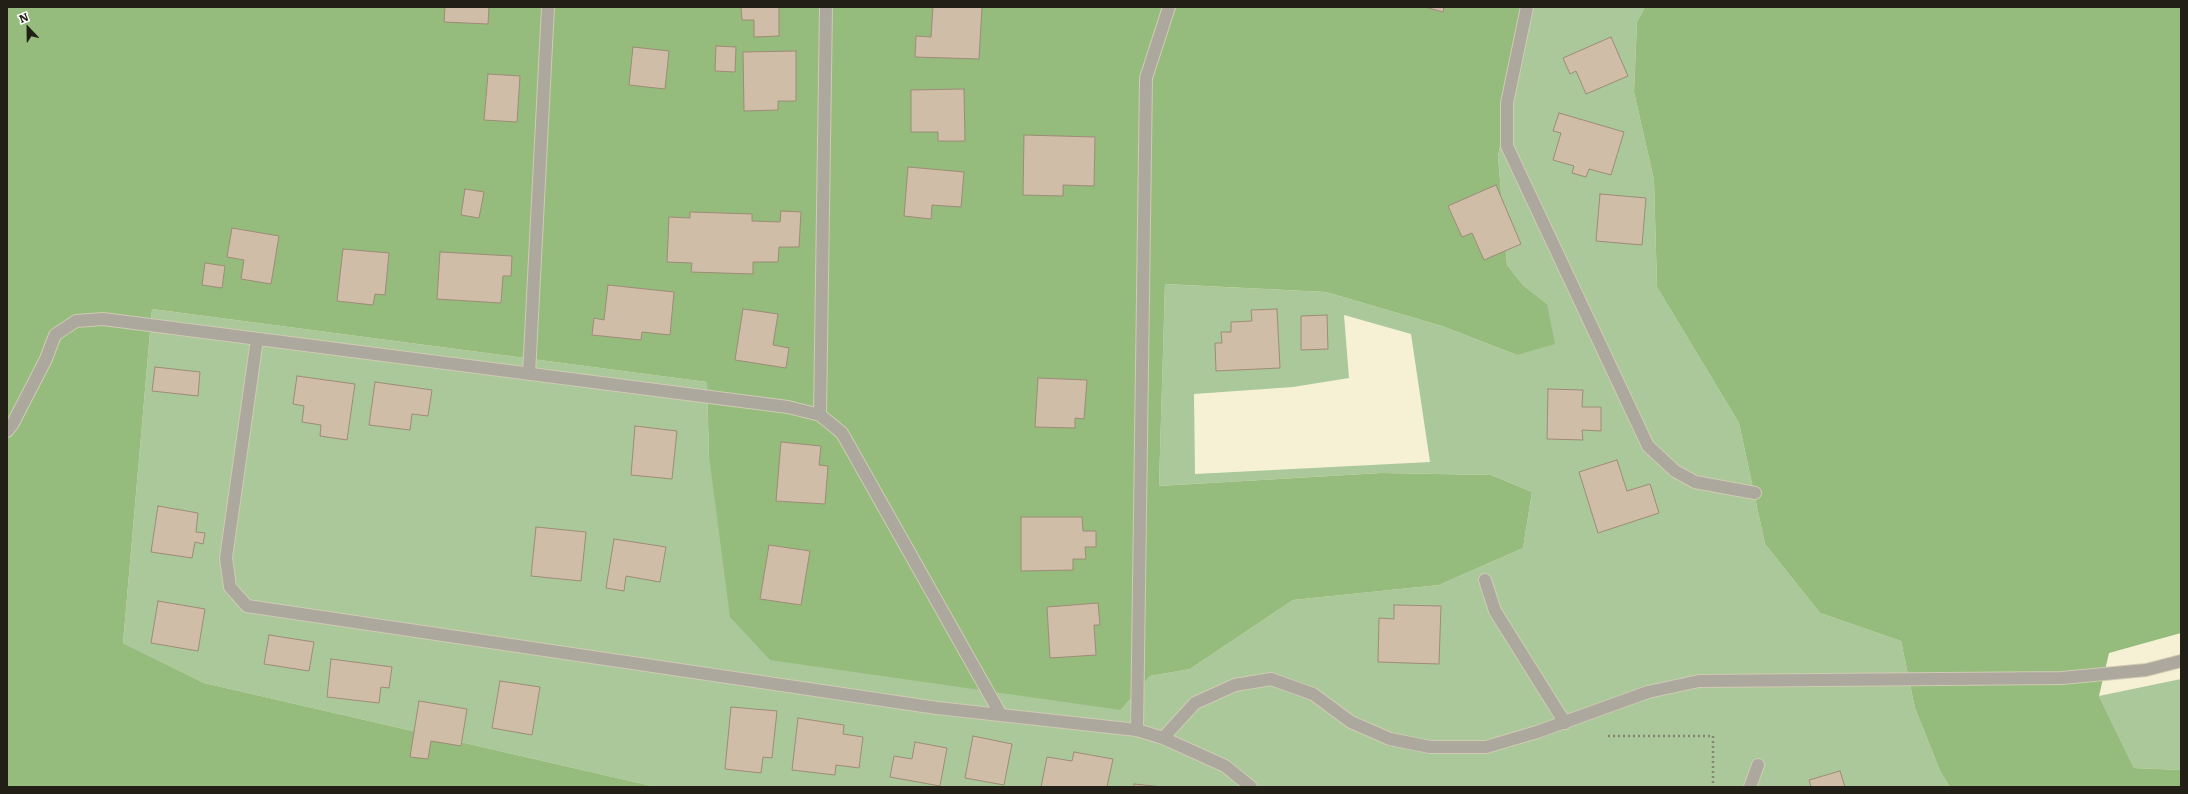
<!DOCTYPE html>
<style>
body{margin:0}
#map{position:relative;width:2188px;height:794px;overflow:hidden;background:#f6f1d5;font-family:Literata,serif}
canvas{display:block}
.frame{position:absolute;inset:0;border:8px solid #222016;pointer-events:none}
.north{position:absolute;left:8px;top:8px;width:40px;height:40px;-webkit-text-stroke:3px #fff;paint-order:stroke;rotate:338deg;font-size:11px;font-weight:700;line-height:16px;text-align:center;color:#222016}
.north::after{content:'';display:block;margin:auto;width:14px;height:18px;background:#222016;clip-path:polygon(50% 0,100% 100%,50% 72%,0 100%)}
</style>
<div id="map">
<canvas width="2188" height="794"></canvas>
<div class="frame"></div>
<div class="north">N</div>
</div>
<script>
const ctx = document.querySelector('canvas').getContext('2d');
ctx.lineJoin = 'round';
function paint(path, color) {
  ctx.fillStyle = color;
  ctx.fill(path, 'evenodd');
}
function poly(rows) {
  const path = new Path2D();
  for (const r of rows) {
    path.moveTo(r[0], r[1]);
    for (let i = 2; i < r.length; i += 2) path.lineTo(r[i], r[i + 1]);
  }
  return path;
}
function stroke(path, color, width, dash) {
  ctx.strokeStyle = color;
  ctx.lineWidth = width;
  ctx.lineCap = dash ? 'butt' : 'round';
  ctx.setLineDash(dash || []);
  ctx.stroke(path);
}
const green = poly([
 [1529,7,1645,7,1637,22,1634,92,1654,180,1657,287,1739,423,1765,544,1820,613,1901,641,1915,708,1940,771,1950,787,656,787,204,683,123,643,152,309,707,382,709,456,1121,710,1150,676,1190,669,1293,600,1439,585,1523,548,1532,492,1491,475,1381,473,1159,486,1165,284,1326,292,1442,326,1517,355,1547,304,1523,285,1507,265,1498,156],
 [1344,315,1411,334,1430,462,1195,474,1194,394,1293,387,1349,378],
 [2181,679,2181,770,2134,768,2099,696]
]);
const forest = poly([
 [7,7,1529,7,1498,156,1507,265,1523,285,1547,304,1555,344,1517,355,1442,326,1326,292,1165,284,1159,486,1381,473,1491,475,1532,492,1523,548,1439,585,1293,600,1190,669,1150,676,1121,710,770,660,730,617,709,456,707,382,152,309,123,643,204,683,656,787,7,787],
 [1645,7,2181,7,2181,633,2109,653,2099,696,2134,768,2181,770,2181,787,1950,787,1940,771,1915,708,1901,641,1820,613,1765,544,1739,423,1657,287,1654,180,1634,92,1637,22]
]);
const building = poly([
 [445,7,489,7,488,24,444,22,445,7],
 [741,7,779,7,779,36,754,37,754,20,742,20,741,7],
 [933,7,982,7,979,59,915,57,916,36,931,37,933,7],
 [1425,7,1444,7,1443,12,1425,7],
 [1611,37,1628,76,1586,94,1576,71,1570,74,1563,58,1611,37],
 [716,46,736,47,735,72,715,71,716,46],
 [633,47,669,51,665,89,629,85,633,47],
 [796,51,796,101,778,101,778,110,744,111,743,52,796,51],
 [488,74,520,76,517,122,484,120,488,74],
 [964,89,965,141,938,141,938,132,911,132,911,90,964,89],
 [1559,113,1624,132,1611,175,1589,169,1586,177,1572,173,1574,166,1553,160,1561,133,1553,131,1559,113],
 [1024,135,1095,137,1094,186,1063,185,1063,196,1023,195,1024,135],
 [908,167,964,172,961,207,932,205,931,219,904,216,908,167],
 [1496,185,1521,244,1484,260,1472,233,1462,237,1448,206,1496,185],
 [465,189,484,192,479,218,461,215,465,189],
 [1600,194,1646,198,1642,245,1596,241,1600,194],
 [781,211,801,212,799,247,779,247,778,262,753,262,753,274,691,272,692,263,667,262,669,217,690,218,690,212,752,214,752,221,780,222,781,211],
 [232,228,279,236,271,284,241,279,244,260,227,257,232,228],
 [343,249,389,253,385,295,375,294,373,305,337,301,343,249],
 [440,252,512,256,511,276,503,276,501,303,437,299,440,252],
 [205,263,225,266,222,288,202,285,205,263],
 [608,285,674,292,670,335,642,332,641,340,592,335,594,318,604,320,608,285],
 [743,309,778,314,773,345,789,348,786,368,735,360,743,309],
 [1277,309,1280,368,1216,371,1215,343,1222,343,1221,332,1231,332,1231,322,1252,321,1251,310,1277,309],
 [1327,315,1328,349,1301,350,1301,316,1327,315],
 [155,367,200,372,198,396,152,391,155,367],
 [297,376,355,384,347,440,320,436,321,425,302,422,304,406,293,404,297,376],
 [1038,378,1087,380,1084,419,1075,418,1075,428,1035,427,1038,378],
 [375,382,432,390,428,416,412,414,410,430,369,425,375,382],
 [1548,389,1583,390,1582,407,1601,407,1601,431,1582,430,1583,440,1547,439,1548,389],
 [635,426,677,431,672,479,631,475,635,426],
 [781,442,821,446,819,465,828,466,825,504,776,501,781,442],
 [1617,460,1627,491,1650,484,1659,513,1598,533,1579,472,1617,460],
 [158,506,198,513,196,532,205,533,203,544,195,542,192,558,151,552,158,506],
 [1021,517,1082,517,1083,531,1096,531,1096,547,1085,547,1086,559,1073,559,1073,570,1021,571,1021,517],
 [536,527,586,532,581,581,531,576,536,527],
 [614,539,666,547,660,582,626,576,624,591,606,588,614,539],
 [769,545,810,551,801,605,760,599,769,545],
 [158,601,205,609,198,651,151,643,158,601],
 [1098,603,1100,625,1094,625,1096,655,1050,658,1047,607,1098,603],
 [1394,605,1441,606,1439,664,1378,662,1379,618,1394,619,1394,605],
 [269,635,314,642,309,671,264,664,269,635],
 [331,659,392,667,389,688,381,687,379,703,327,697,331,659],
 [500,681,540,687,532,735,492,728,500,681],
 [419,701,467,709,461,746,431,741,428,759,410,757,419,701],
 [731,707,777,711,772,758,763,757,761,773,725,769,731,707],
 [798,718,844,725,843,734,863,737,859,768,836,765,835,775,792,770,798,718],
 [973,736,1012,744,1004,785,965,778,973,736],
 [915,742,947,748,940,786,890,777,894,756,912,759,915,742],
 [1074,752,1113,759,1107,787,1041,787,1047,757,1072,761,1074,752],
 [1840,771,1845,787,1811,787,1809,780,1840,771],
 [1134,784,1163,787,1134,787,1134,784]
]);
const path = poly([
 [1608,736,1713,736,1713,787]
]);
const lane = poly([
 [1527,7,1507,103,1507,146,1648,446,1675,471,1695,482,1755,493],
 [1485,580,1495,611,1565,723],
 [1137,730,1146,78,1169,7],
 [1750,787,1758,765]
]);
const street = poly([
 [257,339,226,558,230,587,247,606,937,708,1137,730,1163,738,1225,766,1251,787],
 [529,374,548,7],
 [820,415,826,7],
 [7,431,12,425,46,359,55,335,76,321,103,319,788,407,820,415,842,433,1001,715],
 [1163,738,1195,703,1235,685,1271,679,1313,694,1351,722,1390,739,1430,747,1486,747,1537,732,1648,692,1699,681,2062,678,2146,670,2181,661]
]);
paint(green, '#abc89a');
paint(forest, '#95bb7d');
paint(building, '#d0bda7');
stroke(building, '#9e8c77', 1);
stroke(lane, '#d0cbb3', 14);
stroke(street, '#d0cbb3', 14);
stroke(path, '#888572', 2.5, [2, 3]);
stroke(lane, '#aca89d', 12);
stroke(street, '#aca89d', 12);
</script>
